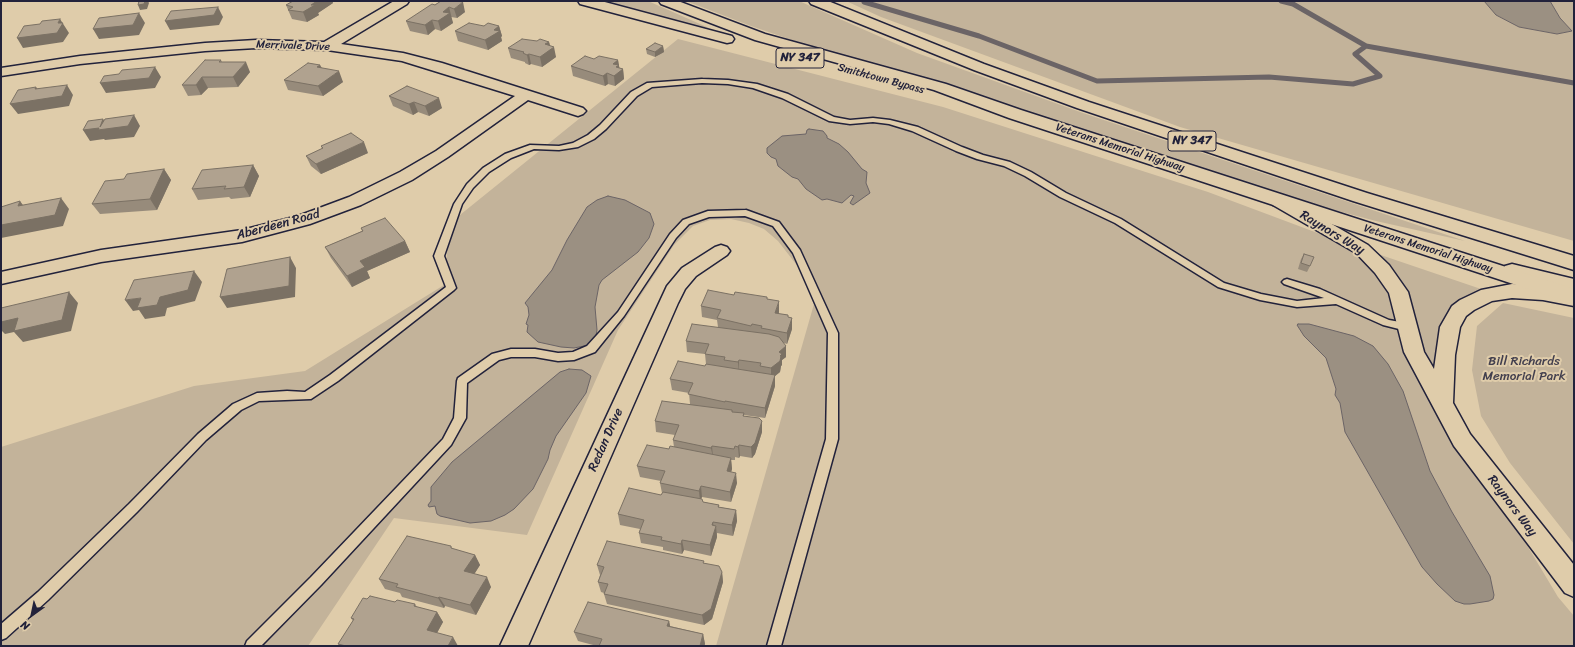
<!DOCTYPE html>
<style>
body{margin:0}
#map{position:relative;width:1575px;height:647px;overflow:hidden;background:#dfccaa;font-family:Sriracha,sans-serif}
canvas{display:block}
.frame{position:absolute;inset:0;border:2px solid #22223b;pointer-events:none}
.north{position:absolute;left:12px;top:595px;width:40px;height:40px;-webkit-text-stroke:3px #dfccaa;paint-order:stroke;rotate:213deg;font-size:11px;font-weight:700;line-height:16px;text-align:center;color:#22223b}
.north::after{content:'';display:block;margin:auto;width:14px;height:18px;background:#22223b;clip-path:polygon(50% 0,100% 100%,50% 72%,0 100%)}
</style>
<div id="map">
<canvas width="1575" height="647"></canvas>
<div class="frame"></div>
<div class="north">N</div>
</div>
<script>
const ctx = document.querySelector('canvas').getContext('2d');
ctx.lineJoin = 'round';
function paint(path, color) {
  ctx.fillStyle = color;
  ctx.fill(path, 'evenodd');
}
function poly(rows) {
  const path = new Path2D();
  for (const r of rows) {
    path.moveTo(r[0], r[1]);
    for (let i = 2; i < r.length; i += 2) path.lineTo(r[i], r[i + 1]);
  }
  return path;
}
function stroke(path, color, width, dash) {
  ctx.strokeStyle = color;
  ctx.lineWidth = width;
  ctx.lineCap = dash ? 'butt' : 'round';
  ctx.setLineDash(dash || []);
  ctx.stroke(path);
}
function write(font, color, halo, rows, align = 'center') {
  ctx.font = font + ' Sriracha,sans-serif';
  ctx.lineWidth = 4;
  ctx.setLineDash([]);
  ctx.textBaseline = 'middle';
  ctx.strokeStyle = halo;
  ctx.fillStyle = color;
  for (const [text, x, y, turn = 0] of rows) {
    ctx.save();
    ctx.translate(x, y);
    ctx.rotate((+turn || 0) * Math.PI / 180);
    ctx.textAlign = isNaN(turn) ? turn : align;
    if (halo) ctx.strokeText(text, 0, 0);
    ctx.fillText(text, 0, 0);
    ctx.restore();
  }
}
const green = poly([
 [603,1,648,1,709,28,686,24],
 [686,1,799,1,917,53,1083,113,1465,241,1376,221,1315,205,830,53,751,26],
 [846,1,1484,1,1496,15,1519,27,1557,34,1572,31,1560,18,1550,1,1574,1,1574,241,1180,127,881,17],
 [678,39,943,107,1208,192,1347,244,1379,274,1399,311,1412,353,1558,597,1574,616,1574,646,716,646,814,304,799,268,778,241,764,229,749,223,731,219,710,220,693,226,674,245,618,330,527,535,394,518,308,646,1,646,1,447,194,386,305,371,444,285,450,223],
 [1369,251,1481,289,1463,302,1442,322,1434,375],
 [1503,303,1574,318,1574,544,1510,463,1481,416,1472,370,1477,326]
]);
const water = poly([
 [1484,1,1550,1,1560,18,1572,31,1557,34,1519,27,1496,15,1484,1],
 [809,129,823,131,827,136,827,138,839,144,848,152,862,169,867,172,866,183,870,193,853,205,850,203,854,196,851,195,842,203,827,199,822,200,806,189,798,179,792,177,778,166,776,159,771,157,767,153,767,148,782,136,806,134,807,130,809,129],
 [608,196,625,200,650,213,654,224,649,238,638,252,602,280,599,285,595,307,597,330,595,341,589,345,574,348,561,347,538,342,527,332,528,325,526,324,529,315,528,307,525,303,552,270,567,240,587,207,597,200,608,196],
 [1298,324,1309,324,1354,336,1373,346,1388,364,1403,391,1430,471,1452,512,1490,576,1494,595,1493,599,1489,601,1470,604,1464,604,1455,601,1437,584,1422,567,1345,432,1340,403,1335,395,1336,389,1326,358,1304,336,1297,325,1298,324],
 [569,369,582,370,591,376,586,393,556,436,550,450,548,459,533,489,514,509,505,515,491,521,470,523,440,516,437,514,435,506,429,507,428,505,431,501,431,487,452,462,560,372,569,369]
]);
const stream = poly([
 [1281,1,1293,4,1366,46,1574,83],
 [864,2,979,36,1097,81,1269,77,1353,84,1380,76,1355,54,1366,46]
]);
const service = poly([
 [702,79,728,80,757,84,788,94,834,117,850,120,873,118,890,120,918,127,962,147,983,155,1010,162,1031,172,1066,193,1121,219,1224,283,1261,294,1297,301,1324,298,1284,284,1282,282,1284,280,1287,279,1320,289,1389,320,1411,324,1412,327,1411,330,1407,331,1383,325,1336,304,1297,307,1260,300,1218,287,1115,223,1060,197,1025,176,1004,166,977,159,956,151,912,131,889,124,873,122,850,124,829,121,782,98,753,88,728,84,702,83,652,87,637,96,606,129,594,139,578,147,559,150,534,149,511,158,489,172,473,188,462,204,444,256,456,288,454,290,338,381,311,399,259,401,241,410,206,440,137,512,48,600,6,638,1,640,1,624,38,592,129,504,198,434,233,404,257,393,287,391,305,392,330,375,446,287,434,256,454,204,467,184,483,168,505,154,530,145,559,146,573,143,588,135,600,125,631,92,647,83,702,79],
 [746,210,779,222,800,250,838,333,838,439,781,646,767,646,826,439,828,333,793,253,773,226,745,216,709,217,689,224,676,238,624,316,595,352,574,360,558,361,535,357,511,357,499,360,467,383,466,418,451,445,321,585,261,646,245,646,247,641,311,577,443,439,454,418,457,381,458,378,492,354,511,349,535,349,558,353,573,352,587,346,618,312,670,234,683,220,708,211,746,210]
]);
const minor = poly([
 [394,1,409,1,407,4,341,44,403,53,442,63,583,108,586,111,583,114,578,116,528,100,448,157,412,180,361,205,310,224,242,242,101,262,1,284,1,272,101,250,242,230,298,216,349,197,400,172,436,151,515,96,402,61,327,50,256,48,205,51,80,64,1,76,1,68,80,56,205,43,256,40,324,42,394,1],
 [1279,196,1285,197,1368,245,1389,265,1408,292,1424,352,1434,369,1440,327,1452,306,1460,300,1481,290,1512,284,1543,286,1574,292,1574,306,1543,300,1512,298,1492,301,1474,310,1466,316,1460,327,1455,355,1453,403,1470,434,1574,565,1574,597,1565,593,1454,446,1404,352,1389,293,1375,273,1356,253,1273,205,1270,201,1273,197,1279,196],
 [721,245,727,247,730,251,727,255,696,276,685,289,678,303,528,646,500,646,667,286,682,268,715,247,721,245]
]);
const tertiary = poly([
 [1512,264,1574,279,1574,293,1505,276,1502,271,1505,266,1512,264]
]);
const trunk = poly([
 [578,1,601,1,732,36,734,39,732,42,727,43,580,4,578,1],
 [659,1,678,1,765,34,946,84,1021,110,1574,289,1574,304,1009,118,934,90,755,40,661,4,659,1],
 [809,1,828,1,984,64,1089,102,1367,193,1574,256,1574,270,1353,201,1077,108,974,70,811,4,809,1]
]);
const wall = poly([
 [293,1,332,1,333,3,318,13,319,15,307,22,292,19,286,5],
 [441,1,465,12,457,18,451,17,453,23,441,31,435,29,428,35,410,31,406,21],
 [484,26,499,26,502,36,501,37,502,41,488,50,458,41,455,31],
 [537,41,549,42,550,46,556,57,542,67,531,64,529,65,525,63,525,62,511,58,508,48],
 [663,46,664,52,655,57,647,54,646,49],
 [594,59,618,60,619,68,623,69,624,79,615,86,608,84,605,86,573,76,571,66],
 [221,60,222,62,250,72,238,87,208,88,201,95,188,96,182,85],
 [320,65,322,68,343,82,323,96,288,90,284,80],
 [407,86,442,108,429,116,418,112,413,115,393,106,389,96],
 [321,146,368,153,321,174,311,166,306,156,322,149],
 [253,165,259,176,250,197,231,199,229,197,198,200,192,189],
 [164,169,171,180,157,210,100,214,92,204,124,179],
 [361,228,405,241,410,252,367,271,370,278,352,287,331,258,325,247,362,231],
 [1304,254,1310,266,1307,272,1298,269,1301,259],
 [734,295,768,299,779,312,779,314,788,315,788,317,792,318,792,329,787,344,784,343,786,357,782,360,782,365,781,366,780,372,775,376,775,386,765,418,744,415,744,416,762,421,762,432,755,454,752,458,740,456,739,458,735,457,735,460,731,460,732,469,731,472,737,483,731,502,702,497,701,499,703,502,719,505,719,507,736,510,737,521,733,536,717,533,717,537,711,556,684,550,682,554,663,550,663,547,641,543,639,533,640,529,620,525,618,514,661,495,662,493,660,483,661,481,640,477,637,466,669,449,674,447,673,440,675,435,656,432,655,421,690,404,689,393,672,390,670,379,705,366,706,364,705,354,687,352,686,341,718,327,717,320,702,317,701,306],
 [451,546,452,549,475,555,480,565,474,574,491,587,476,615,445,606,444,608,402,597,400,593,385,589,379,579],
 [705,563,722,572,723,582,712,619,704,625,607,604,604,594,604,593,601,592,598,582,600,575,597,565],
 [367,599,415,604,417,607,437,612,443,622,437,633,458,646,340,646,338,644,353,621,351,618],
 [669,621,670,626,703,634,705,644,704,646,597,646,578,641,574,632]
]);
const shadedWall = poly([
 [145,1,148,1,149,3,147,9,140,10,138,5],
 [317,1,332,1,333,3,318,13,319,15,307,22,303,12,311,5],
 [463,2,465,12,457,18,454,9],
 [218,7,223,17,219,25,170,30,165,21],
 [449,7,453,23,441,31,438,21,443,12],
 [139,13,145,23,139,35,99,39,93,29],
 [60,19,69,33,63,42,23,48,17,38,58,23],
 [432,20,435,29,428,35,425,25],
 [499,26,502,36,501,37,502,41,488,50,485,40,494,30],
 [549,42,551,49,554,47,556,57,542,67,540,57,545,44],
 [663,46,664,52,655,57,655,52],
 [529,54,531,64,529,65,527,55],
 [618,60,620,71,623,69,624,79,615,86,614,76,613,64],
 [246,62,250,72,238,87,233,77],
 [320,65,325,75,317,67],
 [155,67,161,77,155,88,106,93,100,83],
 [339,71,343,82,323,96,318,86],
 [607,73,608,84,605,86,603,76],
 [202,77,208,88,201,95,196,85],
 [67,85,73,95,69,106,18,114,10,104,35,89,36,87,43,97],
 [439,98,442,108,429,116,425,106],
 [414,102,418,112,413,115,409,104],
 [134,115,140,126,134,137,105,140,104,139,90,141,83,130,103,119,109,128],
 [364,142,368,153,321,174,316,164],
 [253,165,259,176,250,197,244,187],
 [164,169,171,180,157,210,150,199],
 [61,198,69,209,63,226,1,238,1,225],
 [20,201,28,212,18,206],
 [405,241,410,252,367,271,370,278,352,287,347,276,360,261],
 [290,257,296,268,295,297,227,308,220,297],
 [194,271,202,282,195,301,167,308,165,316,145,319,139,310,133,311,125,300,141,298,160,297],
 [69,292,78,303,71,331,23,342,14,332,5,334,1,330,1,322],
 [779,301,779,312,775,324,775,313],
 [792,318,792,329,787,344,787,333],
 [786,346,786,357,782,360,782,365,781,366,780,372,775,376,775,386,765,418,765,408,771,379,771,368,779,352],
 [739,360,739,373,738,362],
 [762,421,762,432,755,454,752,458,751,447],
 [739,445,740,456,739,458,738,447],
 [712,446,713,457,713,458,711,448],
 [731,458,732,469,728,482,727,471],
 [736,473,737,483,731,502,730,492],
 [701,486,702,497,700,501,699,491],
 [736,510,737,521,733,536,732,525],
 [713,522,714,532,716,526,717,537,711,556,710,545,712,525],
 [682,540,684,550,682,554,681,544],
 [475,555,480,565,470,581,464,571],
 [722,572,723,582,712,619,704,625,702,615],
 [487,577,491,587,476,615,470,605],
 [439,597,445,606,444,608,438,598],
 [437,612,443,622,433,640,427,630],
 [669,621,671,630,667,626],
 [703,634,705,644,704,646,700,646],
 [453,637,458,646,448,646]
]);
const building = poly([
 [139,1,145,1,144,4,138,5,139,1],
 [293,1,317,1,311,5,315,5,303,12,288,10,293,7,286,5,293,1],
 [441,1,456,1,463,2,454,9,449,7,443,12,450,13,438,21,432,20,425,25,406,21,432,4,435,5,441,1],
 [218,7,214,15,165,21,171,11,218,7],
 [139,13,133,25,93,29,99,18,139,13],
 [60,19,58,23,63,23,57,33,17,38,24,26,40,24,42,21,60,19],
 [469,23,484,26,488,23,499,26,494,30,500,31,485,40,455,31,469,23],
 [522,39,537,41,540,39,549,42,545,44,554,47,540,57,529,54,527,55,523,53,524,52,508,48,522,39],
 [655,43,663,46,655,52,646,49,655,43],
 [585,56,594,59,599,56,618,60,613,64,619,65,616,67,623,69,614,76,607,73,603,76,571,66,585,56],
 [205,60,221,60,219,62,246,62,233,77,202,77,196,85,182,85,205,60],
 [308,63,320,65,317,67,339,71,318,86,284,80,308,63],
 [155,67,149,78,100,83,104,76,119,74,122,70,155,67],
 [67,85,62,96,10,104,18,90,36,87,35,89,67,85],
 [407,86,439,98,425,106,414,102,409,104,389,96,407,86],
 [134,115,128,126,98,130,99,128,83,130,88,121,103,119,100,127,105,119,134,115],
 [351,133,364,142,316,164,306,156,323,148,321,146,351,133],
 [253,165,244,187,224,189,226,186,192,189,202,170,253,165],
 [164,169,150,199,92,204,105,181,124,179,127,174,164,169],
 [61,198,55,215,1,225,1,207,20,201,18,206,61,198],
 [385,218,405,241,360,261,365,267,347,276,325,247,363,231,361,228,385,218],
 [1304,254,1314,257,1310,266,1301,263,1304,254],
 [290,257,289,286,220,297,227,269,290,257],
 [194,271,188,290,160,297,157,305,137,308,141,298,125,300,134,280,194,271],
 [708,290,734,295,735,292,767,297,767,299,779,301,775,313,788,315,788,317,792,318,787,333,761,328,762,326,752,324,751,326,717,318,721,310,701,306,708,290],
 [69,292,62,320,14,331,18,318,1,322,1,308,69,292],
 [692,324,769,334,779,337,786,346,779,352,782,354,780,356,781,356,780,361,771,368,760,366,761,363,739,360,738,362,724,360,725,357,705,354,709,344,686,341,692,324],
 [678,361,705,366,706,364,775,375,765,408,725,401,725,402,688,394,693,383,670,379,678,361],
 [662,401,732,410,732,412,744,413,743,416,759,418,762,421,755,443,751,447,739,445,738,447,735,446,734,449,712,446,711,448,673,440,679,425,655,421,662,401],
 [647,445,669,449,670,446,731,458,727,471,736,473,730,492,701,486,699,491,660,483,665,471,637,466,647,445],
 [629,488,661,495,663,492,702,499,703,502,719,505,718,507,736,510,732,525,713,522,712,525,716,526,710,545,682,540,681,544,661,540,662,537,639,533,644,520,618,514,629,488],
 [407,536,451,546,451,548,475,555,464,571,487,577,470,605,439,597,438,598,396,587,398,584,379,579,407,536],
 [607,541,704,561,703,563,719,566,722,572,711,609,702,615,604,594,608,584,598,582,604,567,597,565,607,541],
 [370,596,395,602,397,600,415,604,414,606,437,612,427,630,453,637,448,646,346,646,338,644,354,619,351,618,363,598,367,599,370,596],
 [588,602,669,621,667,626,703,634,700,646,599,646,602,639,574,632,588,602]
]);
const farStreetnames = [
 ["Merrivale Drive",293,46,2],
 ["Smithtown Bypass",881,79,15],
 ["Veterans Memorial Highway",1120,148,18],
 ["Veterans Memorial Highway",1428,249,18]
];
const shields = [
 [800,58,48],
 [1192,141,48]
];
const shieldNames = [
 ["NY 347",800,58],
 ["NY 347",1192,141]
];
const streetNames = [
 ["Aberdeen Road",278,225,-15],
 ["Raynors Way",1332,233,31],
 ["Redan Drive",606,440,-66],
 ["Raynors Way",1512,506,53]
];
const parkNames = [
 ["Bill Richards",1524,362],
 ["Memorial Park",1524,377]
];
paint(green, '#c3b39a');
paint(water, '#9b9082');
stroke(water, '#6b6466', 1);
stroke(stream, '#6b6466', 5);
stroke(service, '#22223b', 3);
stroke(minor, '#22223b', 3);
stroke(tertiary, '#22223b', 3);
stroke(trunk, '#22223b', 3);
paint(service, '#dfccaa');
paint(minor, '#dfccaa');
paint(tertiary, '#dfccaa');
paint(trunk, '#dfccaa');
paint(wall, '#978b7b');
paint(shadedWall, '#7b7164');
paint(building, '#b0a28f');
stroke(building, '#7b7164', 1);
write('11px', '#22223b', '#dfccaa', farStreetnames);
for (const [x, y, w] of shields) {
  const box = new Path2D();
  box.roundRect(x - w / 2, y - 10, w, 20, 3);
  ctx.fillStyle = '#dfccaa';
  ctx.fill(box);
  stroke(box, '#22223b', 1);
}
write('bold 12px', '#22223b', null, shieldNames);
write('13px', '#22223b', '#dfccaa', streetNames);
write('13px', '#423f4e', '#dfccaa', parkNames);
</script>
